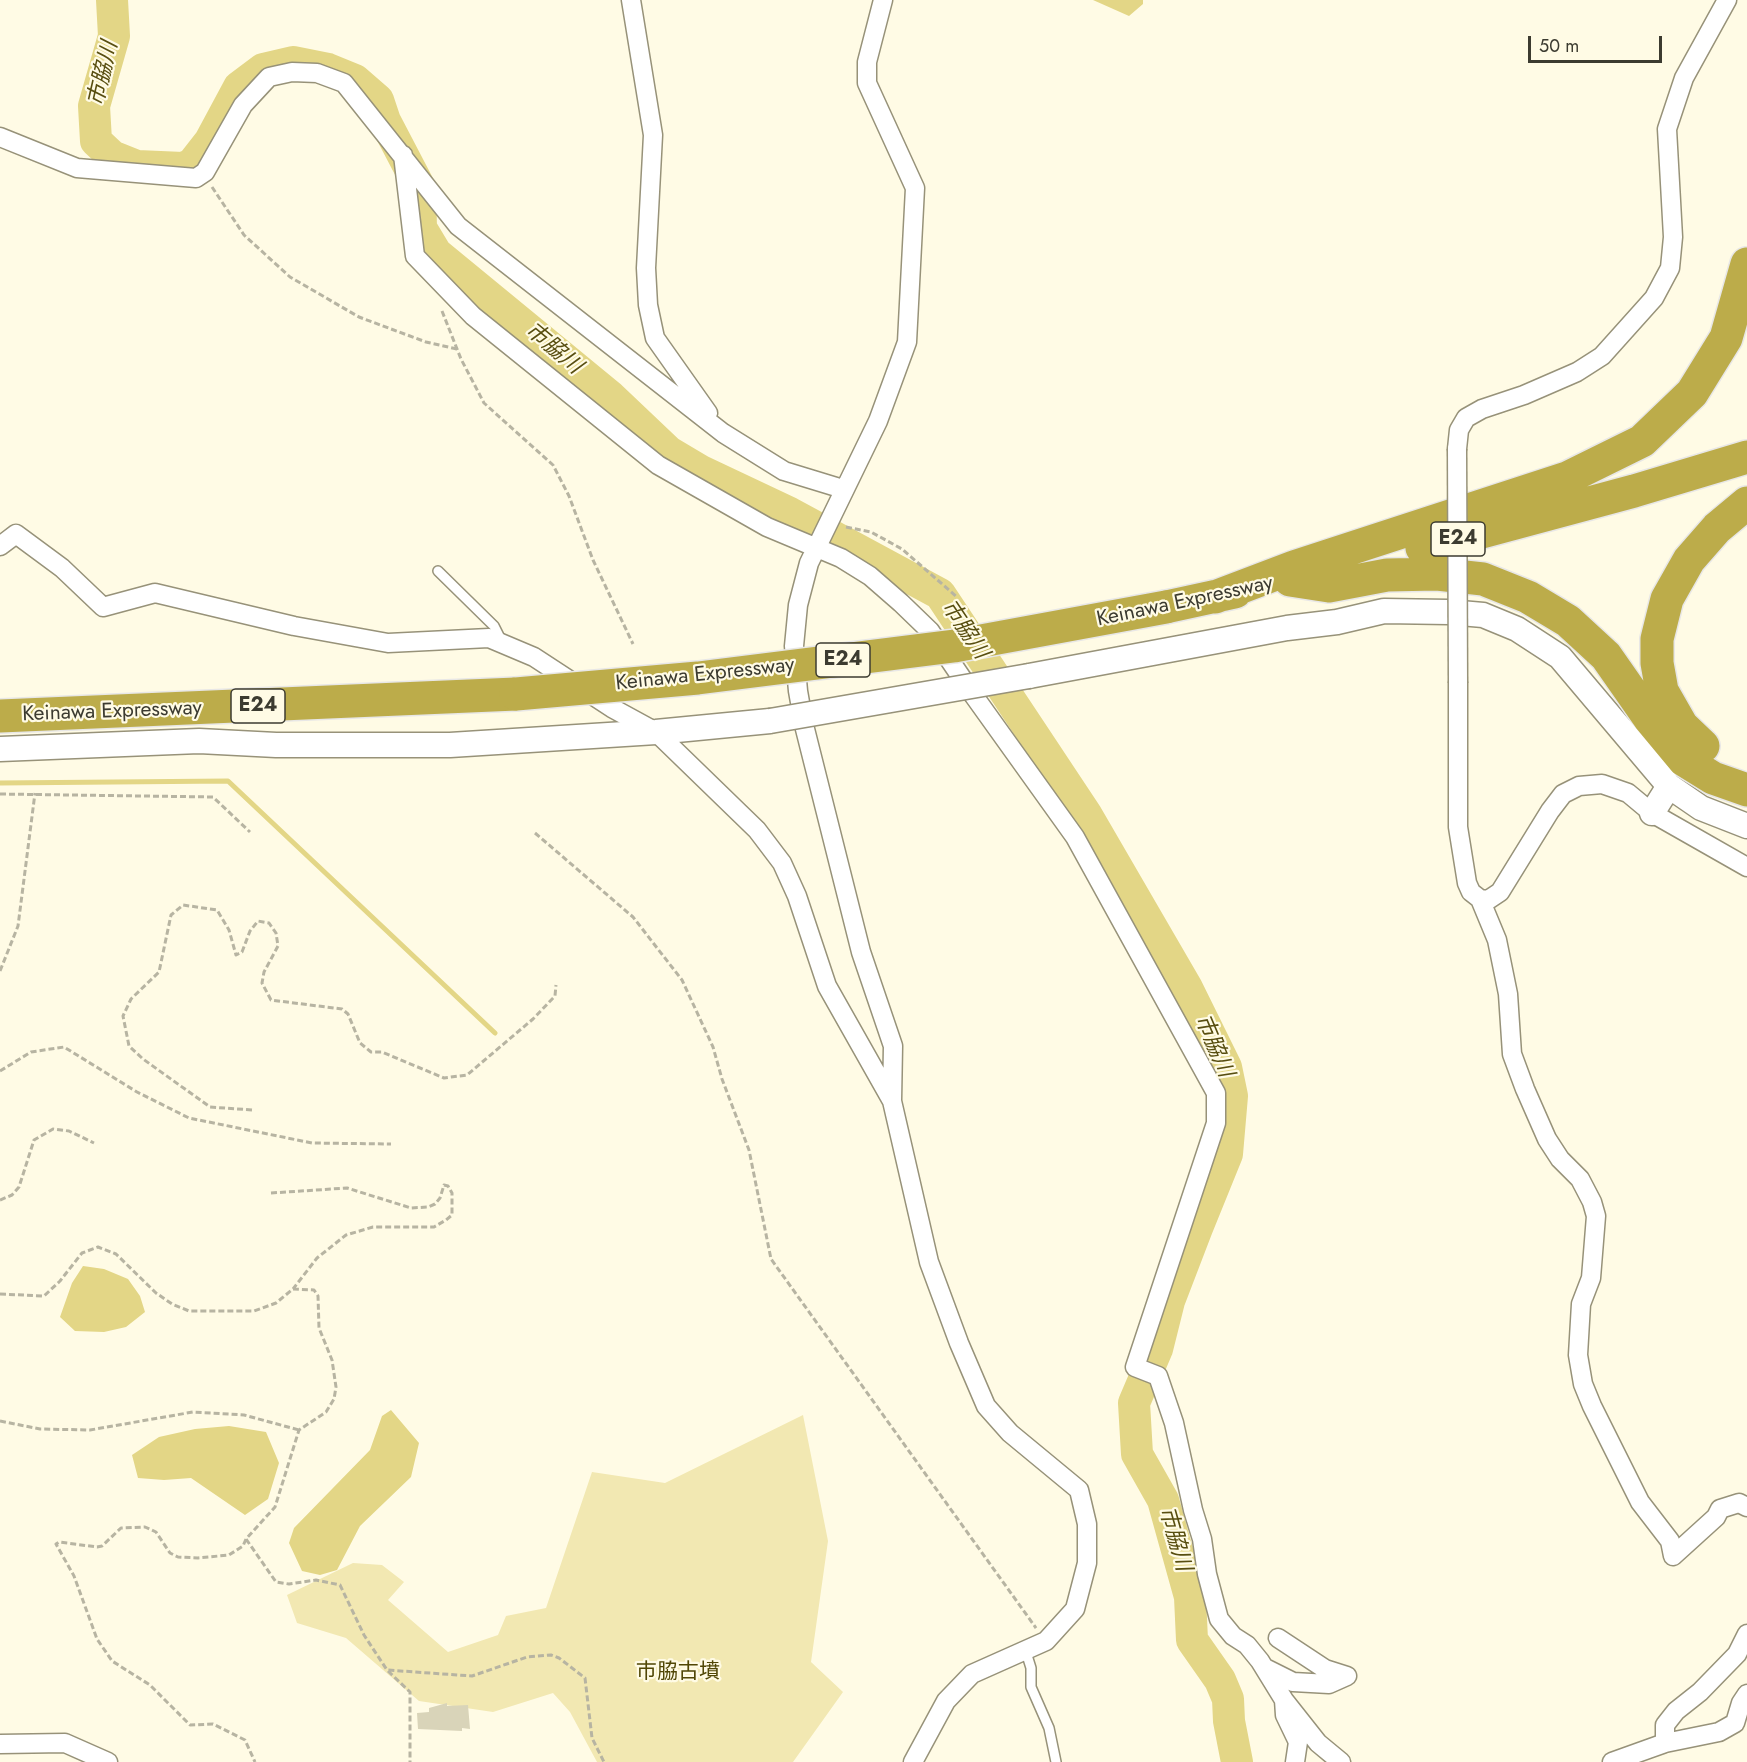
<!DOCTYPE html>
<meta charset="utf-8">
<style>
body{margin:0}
#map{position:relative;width:1747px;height:1762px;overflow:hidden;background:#fffbe5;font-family:Jost,sans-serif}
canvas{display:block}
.scale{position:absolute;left:1528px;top:36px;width:134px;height:27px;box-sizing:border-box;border:3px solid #3c3b30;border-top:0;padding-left:8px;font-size:18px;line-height:21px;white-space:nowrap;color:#3c3b30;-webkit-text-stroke:4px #fffbe5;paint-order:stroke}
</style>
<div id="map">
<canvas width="1747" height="1762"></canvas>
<div class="scale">50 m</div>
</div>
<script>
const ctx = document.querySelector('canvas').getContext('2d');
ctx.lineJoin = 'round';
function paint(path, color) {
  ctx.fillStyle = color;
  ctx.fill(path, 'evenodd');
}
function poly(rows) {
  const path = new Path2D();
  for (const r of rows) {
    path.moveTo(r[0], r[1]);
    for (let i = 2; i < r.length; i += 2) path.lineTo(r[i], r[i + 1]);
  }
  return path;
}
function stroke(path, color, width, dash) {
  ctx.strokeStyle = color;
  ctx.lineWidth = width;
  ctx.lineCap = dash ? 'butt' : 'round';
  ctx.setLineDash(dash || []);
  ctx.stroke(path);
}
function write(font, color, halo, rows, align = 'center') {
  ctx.font = font + ' Jost,"Noto Sans JP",sans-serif';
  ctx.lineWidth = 4.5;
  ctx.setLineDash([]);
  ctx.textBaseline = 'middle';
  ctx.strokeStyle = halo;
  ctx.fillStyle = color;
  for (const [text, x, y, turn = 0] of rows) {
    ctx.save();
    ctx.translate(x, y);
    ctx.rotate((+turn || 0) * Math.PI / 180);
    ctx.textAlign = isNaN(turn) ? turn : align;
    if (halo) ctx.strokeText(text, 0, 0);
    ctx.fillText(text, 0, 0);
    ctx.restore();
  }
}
const green = poly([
 [803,1415,828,1541,811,1662,843,1692,793,1762,597,1762,570,1712,553,1693,493,1712,419,1701,346,1638,297,1623,287,1595,353,1563,382,1565,404,1582,388,1600,448,1652,498,1635,506,1616,546,1608,592,1472,665,1483]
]);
const water = poly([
 [1093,0,1143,0,1143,4,1129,16],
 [83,1266,104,1269,128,1279,140,1296,145,1312,126,1327,104,1332,75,1331,60,1317,72,1283],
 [391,1410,419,1443,411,1477,360,1526,337,1570,320,1575,302,1571,289,1543,294,1528,370,1450,382,1416],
 [229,1426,266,1432,279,1463,268,1499,245,1515,191,1478,164,1480,138,1478,132,1455,159,1437,195,1429]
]);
const stream = poly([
 [0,783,228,781,495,1033]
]);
const river = poly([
 [112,0,114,36,94,106,96,141,112,156,137,166,183,168,192,164,210,141,239,87,263,69,293,62,328,69,355,80,378,100,385,121,420,188,421,228,436,253,610,396,669,452,701,471,790,513,940,594,1086,814,1187,988,1226,1067,1232,1096,1227,1154,1197,1228,1169,1301,1157,1349,1134,1403,1137,1454,1163,1500,1190,1597,1192,1640,1220,1680,1228,1699,1229,1721,1237,1762]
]);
const building = poly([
 [447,1703,447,1706,468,1705,470,1729,462,1728,462,1731,418,1729,417,1713,429,1712,429,1708]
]);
const path = poly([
 [212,187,244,235,290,277,359,317,426,342,457,349],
 [442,311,461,359,484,403,553,465,569,496,593,560,633,644],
 [846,527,871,532,902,549,957,597],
 [0,794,213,797,250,832],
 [535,833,633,917,682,980,713,1047,722,1079,749,1150,771,1259,1036,1628],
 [0,971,18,926,35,793],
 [0,1071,31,1052,64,1047,137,1092,189,1118,312,1143,391,1144],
 [252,1110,210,1107,143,1059,129,1046,123,1016,131,999,159,972,171,915,183,905,217,910,229,930,236,955,242,952,250,931,258,921,269,923,276,933,278,946,264,972,262,983,271,1000,342,1009,348,1014,360,1043,371,1052,382,1052,444,1078,467,1075,533,1019,555,996,556,985],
 [271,1193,347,1188,411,1208,428,1207,435,1204,440,1198,444,1185,448,1186,452,1193,452,1215,446,1220,434,1227,373,1227,346,1235,317,1258,293,1289],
 [0,1200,12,1195,19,1187,34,1140,53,1129,69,1131,94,1143],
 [0,1294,44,1296,60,1281,82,1253,98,1247,116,1254,156,1293,172,1304,189,1311,254,1311,276,1303,293,1289,314,1290,318,1296,319,1328,332,1360,336,1387,334,1399,326,1412,299,1430,275,1507,246,1539,276,1582,289,1584,316,1580,340,1585,364,1635,387,1670,472,1676,527,1657,551,1655,559,1658,585,1678,592,1738,604,1762],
 [0,1421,40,1429,90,1430,193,1412,244,1415,299,1430],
 [246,1539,243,1546,229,1555,198,1558,178,1557,170,1553,156,1532,145,1527,121,1528,102,1546,97,1547,59,1542,56,1544,74,1576,97,1639,112,1661,150,1685,190,1725,213,1724,245,1740,255,1762],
 [388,1671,410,1692,410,1762]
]);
const service = poly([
 [438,571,494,626,501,640],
 [1026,1652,1031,1668,1031,1687,1049,1728,1056,1762]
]);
const minor = poly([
 [631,0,653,135,646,268,648,305,655,338,708,413],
 [883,0,867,62,867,83,915,188,907,342,878,421,809,563,798,605,794,646,798,691,804,725,861,952,893,1046,892,1101,929,1262,959,1343,986,1406,1010,1433,1079,1490,1087,1524,1087,1563,1075,1609,1046,1641,972,1674,946,1701,913,1762],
 [0,137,77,168,196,178,205,172,243,105,269,77,292,72,317,73,344,83,458,226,723,433,784,471,843,489],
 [403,155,415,256,473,316,658,465,767,527,841,558,870,576,901,603,930,631,974,696,1075,837,1216,1093,1216,1123,1135,1367,1158,1376,1174,1423,1193,1510,1202,1539,1207,1574,1219,1619,1233,1636,1247,1645,1260,1661,1284,1700],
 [1457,449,1459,430,1466,418,1482,409,1524,395,1577,372,1602,356,1654,298,1670,268,1673,237,1667,129,1684,78,1727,0],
 [0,546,16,534,62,568,103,607,155,593,294,626,388,643,489,638,534,657,612,708,656,732,757,830,782,863,797,896,827,986,892,1101],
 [1458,683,1458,827,1467,883,1471,892,1480,899,1488,900,1500,892,1550,811,1563,794,1579,786,1602,784,1628,793,1652,813,1747,867],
 [1480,899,1497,940,1508,994,1512,1054,1525,1089,1547,1139,1560,1159,1580,1179,1592,1202,1596,1216,1591,1278,1581,1304,1578,1355,1583,1384,1592,1406,1640,1502,1670,1541,1673,1556,1716,1517,1720,1509,1739,1503,1747,1507],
 [1265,1668,1293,1682,1329,1684,1347,1676,1325,1669,1278,1638],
 [1665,1743,1665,1725,1676,1711,1700,1692,1737,1654,1747,1634],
 [0,1744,65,1743,108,1762],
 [1295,1762,1298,1742,1285,1715,1284,1700,1318,1743,1341,1762],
 [1612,1762,1665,1743,1719,1732,1735,1723,1741,1703,1747,1694]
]);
const tertiary = poly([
 [1029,676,1287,628,1337,622,1384,611,1449,612,1483,615,1517,629,1560,657,1669,786,1701,808,1747,826],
 [0,749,199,741,276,745,450,745,656,732,770,721],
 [1652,813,1669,786]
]);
const motorway = poly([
 [1422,548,1634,491,1747,457],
 [1290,580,1329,586,1387,575,1437,574,1483,579,1528,597,1568,621,1606,656,1650,719,1684,760,1713,778,1747,790],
 [1215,597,1294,567,1567,478,1642,441,1692,393,1726,338,1747,264],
 [1166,607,1235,592],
 [0,716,516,694],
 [1703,746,1682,726,1662,691,1657,663,1657,639,1667,599,1689,560,1717,528,1747,503]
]);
const minorBridge = poly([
 [1457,449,1458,683]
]);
const tertiaryBridge = poly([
 [770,721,1029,676]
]);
const motorwayBridge = poly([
 [516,694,698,678,954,646,1166,607]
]);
const shields = [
 [1458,539,54],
 [843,660,54],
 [258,706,54]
];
const shieldNames = [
 ["E24",1458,539],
 ["E24",843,660],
 ["E24",258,706]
];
const streetNames = [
 ["Keinawa Expressway",1185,602,-12],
 ["Keinawa Expressway",705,675,-6],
 ["Keinawa Expressway",112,712,-2]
];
const parkNames = [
 ["市脇古墳",678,1673]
];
const waterNames = [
 ["市脇川",104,74,-77],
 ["市脇川",553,349,40],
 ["市脇川",964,630,56],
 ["市脇川",1213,1046,67],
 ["市脇川",1174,1539,74]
];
paint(green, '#f2e8b2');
paint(water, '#e3d686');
stroke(stream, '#e3d686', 5);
stroke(river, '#e3d686', 32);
paint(building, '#d9d4b9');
stroke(service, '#979279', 12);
stroke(minor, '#979279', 21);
stroke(tertiary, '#979279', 27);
stroke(motorway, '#e8e7e6', 36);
stroke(path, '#b7b4a2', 3, [6, 3]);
stroke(service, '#fff', 9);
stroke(minor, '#fff', 18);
stroke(tertiary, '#fff', 24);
stroke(motorway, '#bcac4a', 33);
stroke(minorBridge, '#979279', 21, []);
stroke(tertiaryBridge, '#979279', 27, []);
stroke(motorwayBridge, '#e8e7e6', 36, []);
stroke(minorBridge, '#fff', 18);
stroke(tertiaryBridge, '#fff', 24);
stroke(motorwayBridge, '#bcac4a', 33);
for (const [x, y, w] of shields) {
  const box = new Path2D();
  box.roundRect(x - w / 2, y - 17, w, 34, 4.5);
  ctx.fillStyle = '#fffbe5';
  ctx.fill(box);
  stroke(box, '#3c3b30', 1.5);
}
write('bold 20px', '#3c3b30', null, shieldNames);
write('21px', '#3c3b30', '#fffbe5', streetNames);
write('21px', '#514706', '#fffbe5', parkNames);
write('italic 22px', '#584e10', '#fffbe5', waterNames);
</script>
